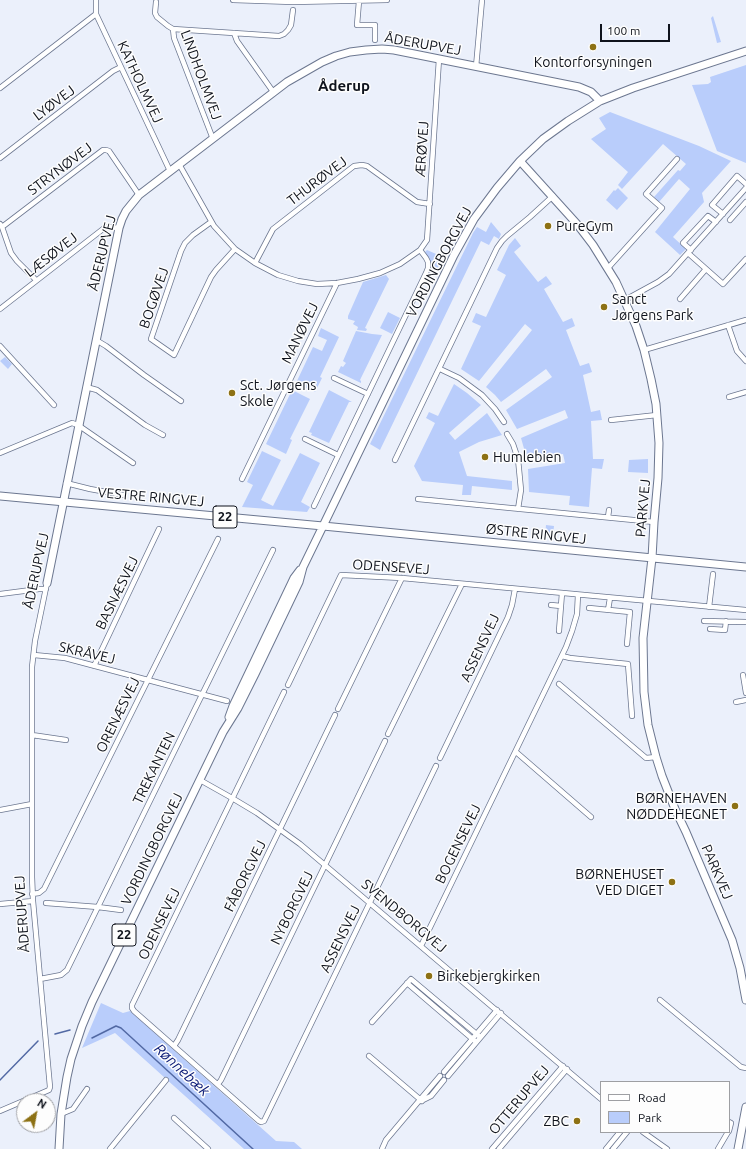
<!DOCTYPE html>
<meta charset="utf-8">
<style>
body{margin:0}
#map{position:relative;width:746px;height:1149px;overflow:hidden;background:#ebf0fb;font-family:Ubuntu,sans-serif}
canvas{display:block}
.legend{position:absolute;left:600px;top:1081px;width:130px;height:52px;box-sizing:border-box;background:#fdfdfd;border:1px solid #9e9fa3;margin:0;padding:5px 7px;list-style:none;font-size:12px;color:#0f131c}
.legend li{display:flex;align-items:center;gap:8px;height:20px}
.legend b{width:20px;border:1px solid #9e9fa3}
.north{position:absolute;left:16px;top:1093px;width:40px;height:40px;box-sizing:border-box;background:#fdfdfd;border:1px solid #9e9fa3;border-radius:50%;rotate:32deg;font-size:11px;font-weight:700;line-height:16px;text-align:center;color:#0f131c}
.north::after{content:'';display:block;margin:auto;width:14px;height:18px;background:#8d7114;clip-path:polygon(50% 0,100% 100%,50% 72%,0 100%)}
.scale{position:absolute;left:600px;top:24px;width:70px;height:18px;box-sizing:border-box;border:2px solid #0f131c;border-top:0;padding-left:5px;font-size:12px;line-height:14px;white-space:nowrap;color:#0f131c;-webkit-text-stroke:3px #fdfdfd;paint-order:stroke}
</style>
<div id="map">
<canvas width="746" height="1149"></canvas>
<ul class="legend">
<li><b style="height:5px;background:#fff"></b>Road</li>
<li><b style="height:11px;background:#b9cdfb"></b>Park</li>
</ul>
<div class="north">N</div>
<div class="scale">100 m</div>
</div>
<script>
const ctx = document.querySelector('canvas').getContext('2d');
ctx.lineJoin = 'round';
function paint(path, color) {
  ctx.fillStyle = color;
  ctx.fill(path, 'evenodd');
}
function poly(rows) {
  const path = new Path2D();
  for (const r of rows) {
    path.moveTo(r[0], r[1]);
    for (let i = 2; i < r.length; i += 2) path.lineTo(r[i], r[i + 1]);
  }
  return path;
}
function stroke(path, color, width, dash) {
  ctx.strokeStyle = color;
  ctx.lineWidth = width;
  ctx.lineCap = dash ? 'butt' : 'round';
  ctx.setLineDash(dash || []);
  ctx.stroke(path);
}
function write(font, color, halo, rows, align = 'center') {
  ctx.font = font + ' Ubuntu,sans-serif';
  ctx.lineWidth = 3;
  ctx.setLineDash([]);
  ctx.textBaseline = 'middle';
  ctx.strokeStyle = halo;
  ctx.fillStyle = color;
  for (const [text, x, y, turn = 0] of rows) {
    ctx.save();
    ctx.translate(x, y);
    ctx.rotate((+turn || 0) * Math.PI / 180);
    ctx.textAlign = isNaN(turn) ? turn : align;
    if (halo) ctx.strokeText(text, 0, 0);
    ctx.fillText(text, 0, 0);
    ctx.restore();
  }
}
const green = poly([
 [713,16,721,42,717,43,711,18],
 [746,65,746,163,717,151,692,85,708,84,711,82,710,77],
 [610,112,699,146,731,161,702,193,704,202,673,237,686,249,680,255,655,232,690,189,679,179,659,202,654,197,678,170,680,171,686,164,663,144,622,189,618,185,628,172,591,139,606,129,599,118],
 [618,188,628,198,617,210,606,200,614,190,615,191],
 [491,222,501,234,499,239,494,236,489,245,481,241,380,450,370,444,473,233,477,227,486,232],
 [515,238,521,246,514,252,538,282,546,276,552,284,544,289,563,322,572,318,575,326,566,330,580,366,589,363,592,372,583,375,591,412,600,410,602,420,591,421,593,459,604,459,602,469,592,468,589,507,569,505,570,496,529,492,528,469,565,463,563,454,527,459,521,438,568,418,565,410,517,429,506,410,552,377,546,369,501,402,495,395,486,387,532,330,525,324,479,381,461,369,481,326,472,322,476,313,486,317,506,275,497,270,509,245],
 [427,250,443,257,434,275,428,272,428,257,425,252],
 [386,275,389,279,365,328,367,329,366,331,357,330,358,327,353,324,355,321,348,319,348,316,363,282],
 [388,312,400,318,392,334,380,328],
 [321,328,339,337,320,377,322,378,315,392,296,383,313,347,322,351,327,340,318,336],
 [356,331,372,334,382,335,360,380,361,381,361,383,338,372,341,366,343,367,346,363,343,361],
 [5,357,12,364,8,369,0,361],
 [454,384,467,393,481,405,449,433,455,440,487,413,502,435,479,442,459,452,467,476,512,481,512,490,472,486,471,495,462,495,463,485,422,481,414,466,435,423,426,418,429,412,438,416],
 [292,390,310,399,290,439,292,440,286,454,266,444],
 [329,390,352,402,349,402,329,443,311,435,312,433,309,432],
 [262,451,281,460,261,500,273,506,300,453,320,463,301,502,310,507,307,512,242,507,253,485,247,482],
 [648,459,648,473,628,472,629,460],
 [546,525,554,526,553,535,545,535],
 [101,1003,123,1013,130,1011,276,1141,294,1142,302,1149,244,1149,115,1033,82,1048]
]);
const stream = poly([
 [55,1034,70,1030],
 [92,1038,116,1026,121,1028,253,1149],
 [0,1080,38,1041]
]);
const street = poly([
 [96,0,96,14,170,171],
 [233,0,293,2,387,0],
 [359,1,357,25,375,25,375,40],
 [156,2,155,13,157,17,168,26,173,29,174,38,213,139],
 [173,29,279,36,284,34,288,30,291,25,293,10],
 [234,33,237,41,274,93],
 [476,67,482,0],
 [0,88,96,14],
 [0,158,113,71,121,67],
 [179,164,214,226,235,249,255,263,278,275,298,281,317,284,337,283,358,279,380,273,400,264,420,250,427,240,439,59],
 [723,214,712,205,737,176,746,184],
 [730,220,746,202],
 [211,222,193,235,185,243,181,251,151,339,174,355,211,277,216,270,235,249],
 [0,224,2,227,11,253,17,261,36,280],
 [2,227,103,150,106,150,109,151,139,195],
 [691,250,683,243,708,216,716,222],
 [688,253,723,284,746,259],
 [255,263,273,229,354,166,362,165,367,166,417,202,430,204],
 [608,268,662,208,646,194,677,159],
 [680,299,706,269],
 [625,300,658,282,669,274,746,188],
 [0,309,103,229,107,227,119,228],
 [728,325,737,351,746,361],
 [96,340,106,346,144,375,181,401],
 [0,346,54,405],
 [644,350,746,320],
 [440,369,459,378,482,395,495,409,504,422],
 [334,378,368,394],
 [86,387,97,390,145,425,163,435],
 [729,397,746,392],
 [611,420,657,415],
 [507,434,513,444,518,459,521,490,518,509],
 [305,439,338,455],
 [0,453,72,423,78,425,133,463],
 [395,460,497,248,502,241,507,236,530,217,553,196],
 [242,479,337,283],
 [66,483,90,489,123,495],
 [418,499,654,522],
 [314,506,426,273,428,268,428,262,426,258,420,250],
 [608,517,609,510],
 [0,594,39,589,46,589],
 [551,605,561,606],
 [709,607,713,574],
 [589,608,630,612,627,644],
 [608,610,610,598],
 [704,621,746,622],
 [710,629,725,630,726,621],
 [559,631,562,593],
 [34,655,65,658,227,701],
 [562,656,570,658,628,664,632,716],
 [94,666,159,529],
 [743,675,746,693],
 [559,684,646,758,656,757],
 [288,685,341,575,402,578,746,610],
 [284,692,132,1005,132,1008,134,1011,259,1121,261,1122,264,1121,436,766],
 [736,702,746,700],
 [338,709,402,578],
 [388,734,462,584],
 [32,735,66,740],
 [516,752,591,817],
 [440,758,508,617,512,605,515,589],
 [200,780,232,798,257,813,300,844,601,1099],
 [0,810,32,804],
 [32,894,39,893,44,889,218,539],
 [46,903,98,907,121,910],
 [0,904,33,901],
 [421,946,566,647,572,631,577,614,578,595],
 [40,979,61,975,67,970,273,550],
 [407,983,476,1042],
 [660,1000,741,1067,746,1068],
 [372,1022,411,979,480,1037],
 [174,1046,178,1040,335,715],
 [369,1056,422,1101],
 [444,1072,497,1010],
 [448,1076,501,1013],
 [218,1084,221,1080,385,741],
 [421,1101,431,1096,444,1080],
 [0,1111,49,1090,50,1087,33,901,32,877,32,667,35,641,47,583],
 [61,1114,73,1109,87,1089],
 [174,1118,208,1149],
 [729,1122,731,1123,729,1131],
 [643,1132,667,1149],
 [110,1149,166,1080],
 [382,1149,386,1140,440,1076],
 [492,1149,563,1066],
 [499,1149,567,1069],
 [606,1149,620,1132],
 [613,1149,627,1132],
 [718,1149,728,1132]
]);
const secondary = poly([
 [746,51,633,88,600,101,568,121,543,139,520,161,497,188,474,219,454,255,323,526,746,567],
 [520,161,577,224,593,245,616,282,636,326,644,350,651,379,656,404,659,443,658,478,654,522,652,558,643,638,644,692,648,725,656,757,662,776,675,809,686,832,732,940,740,968,746,1000],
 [47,583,119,228,122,219,126,211,139,195,287,82,322,62,336,56,350,52,366,50,382,49,394,50,579,87,591,92,600,101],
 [738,1149,746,1107]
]);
const primary = poly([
 [0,496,323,526,303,567,299,582,255,674,238,708,223,732,92,1002,82,1026,71,1059,67,1077,61,1114,59,1149],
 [229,717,233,706,294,578,300,570]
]);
const markers = [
 [593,47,4,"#8d7114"],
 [548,226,4,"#8d7114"],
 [604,307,4,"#8d7114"],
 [232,393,4,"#8d7114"],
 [485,457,4,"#8d7114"],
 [735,806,4,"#8d7114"],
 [672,882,4,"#8d7114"],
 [429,976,4,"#8d7114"],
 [577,1121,4,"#8d7114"]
];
const shields = [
 [225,517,24],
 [124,935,24]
];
const shieldNames = [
 ["22",225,517],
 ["22",124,935]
];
const streetNames = [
 ["ÅDERUPVEJ",423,44,10],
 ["LINDHOLMVEJ",201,75,70],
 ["KATHOLMVEJ",140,82,65],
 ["LYØVEJ",54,103,-37],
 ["ÆRØVEJ",422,149,-86],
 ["STRYNØVEJ",60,169,-37],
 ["THURØVEJ",317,181,-37],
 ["ÅDERUPVEJ",102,253,-76],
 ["LÆSØVEJ",51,255,-38],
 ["VORDINGBORGVEJ",439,262,-62],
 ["BOGØVEJ",154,298,-71],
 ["MANØVEJ",300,333,-64],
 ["VESTRE RINGVEJ",151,497,5],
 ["PARKVEJ",643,508,-85],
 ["ØSTRE RINGVEJ",536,534,6],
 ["ODENSEVEJ",391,567,4],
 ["ÅDERUPVEJ",36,571,-78],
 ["BASNÆSVEJ",117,593,-64],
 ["ASSENSVEJ",480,648,-65],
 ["SKRÅVEJ",87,653,13],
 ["ORENÆSVEJ",118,715,-64],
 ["TREKANTEN",154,768,-64],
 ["BOGENSEVEJ",458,844,-64],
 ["VORDINGBORGVEJ",152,849,-64],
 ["PARKVEJ",717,872,67],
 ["FÅBORGVEJ",245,876,-64],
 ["NYBORGVEJ",292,908,-64],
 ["ÅDERUPVEJ",22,914,-94],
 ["SVENDBORGVEJ",404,916,40],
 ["ODENSEVEJ",159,924,-64],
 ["ASSENSVEJ",340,939,-64],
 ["OTTERUPVEJ",519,1100,-50]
];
const poiNames = [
 ["Kontorforsyningen",593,62,"center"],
 ["PureGym",556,226],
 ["Sanct",612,299],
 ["Jørgens Park",612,315],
 ["Sct. Jørgens",240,385],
 ["Skole",240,401],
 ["Humlebien",493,457],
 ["BØRNEHAVEN",727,798,"right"],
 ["NØDDEHEGNET",727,814,"right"],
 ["BØRNEHUSET",664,874,"right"],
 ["VED DIGET",664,890,"right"],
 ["Birkebjergkirken",437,976],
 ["ZBC",569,1121,"right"]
];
const neighbourhoodNames = [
 ["Åderup",344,86]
];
const waterNames = [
 ["Rønnebæk",182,1070,43]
];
paint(green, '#b9cdfb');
stroke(stream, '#5269a4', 1.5);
stroke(street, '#6c7790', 6);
stroke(secondary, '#6c7790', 9);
stroke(primary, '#6c7790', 9);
stroke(street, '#fff', 4.5);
stroke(secondary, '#fff', 7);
stroke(primary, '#fff', 7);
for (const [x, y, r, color] of markers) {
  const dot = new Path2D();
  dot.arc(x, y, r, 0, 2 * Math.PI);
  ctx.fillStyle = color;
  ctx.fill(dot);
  stroke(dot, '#fdfdfd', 1.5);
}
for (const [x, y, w] of shields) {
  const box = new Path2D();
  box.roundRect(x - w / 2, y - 11, w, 22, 3);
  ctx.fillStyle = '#fdfdfd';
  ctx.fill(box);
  stroke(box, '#0f131c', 1);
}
write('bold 13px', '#0f131c', null, shieldNames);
write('14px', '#0f131c', '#fdfdfd', streetNames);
write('14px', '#0f131c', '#fdfdfd', poiNames, 'left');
write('bold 15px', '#0f131c', '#fdfdfd', neighbourhoodNames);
write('italic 15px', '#091976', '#fdfdfd', waterNames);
</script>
